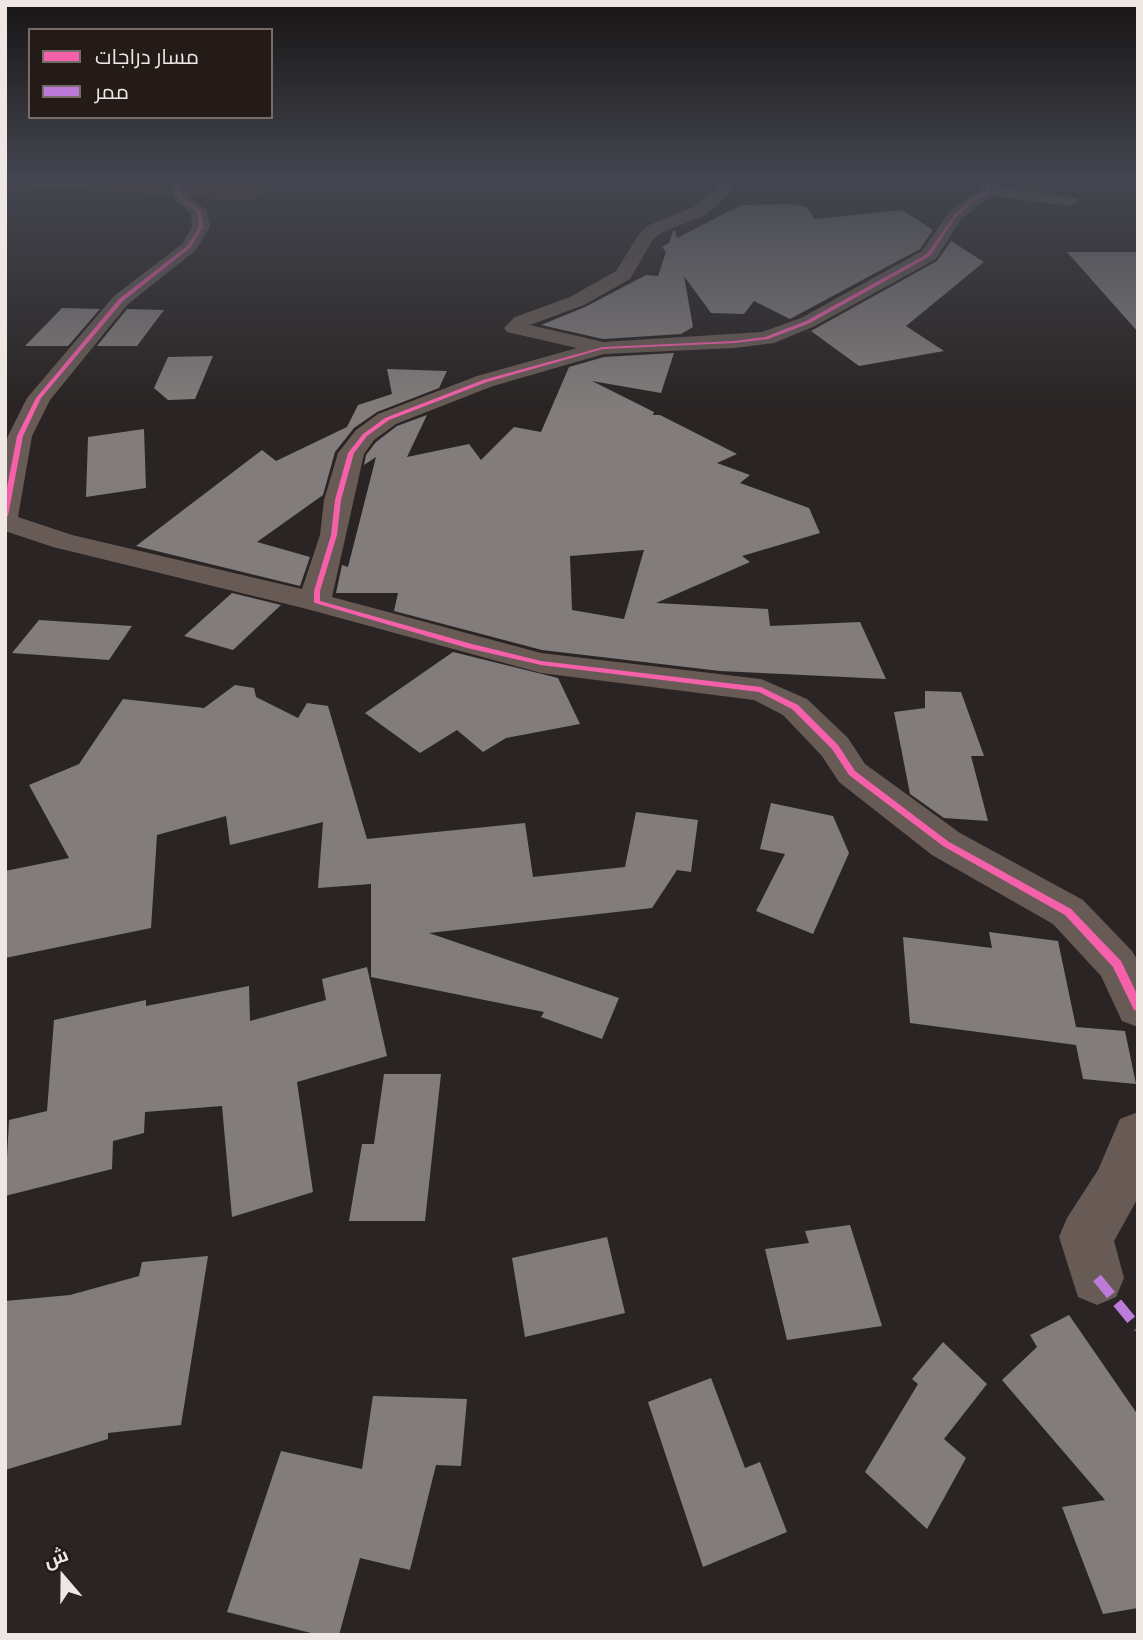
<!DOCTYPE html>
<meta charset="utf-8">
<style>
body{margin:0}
#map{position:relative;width:1143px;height:1640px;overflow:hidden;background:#2a2524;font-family:"IBM Plex Sans",Cairo,sans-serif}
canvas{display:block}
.frame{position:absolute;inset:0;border:7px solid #eee7e4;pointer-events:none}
.legend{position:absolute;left:28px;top:28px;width:245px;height:91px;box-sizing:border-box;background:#241a17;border:2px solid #756c69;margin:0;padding:9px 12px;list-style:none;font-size:21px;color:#eee7e4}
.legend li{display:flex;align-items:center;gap:14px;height:35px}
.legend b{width:35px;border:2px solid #756c69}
.north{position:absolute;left:28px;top:1542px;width:70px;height:70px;-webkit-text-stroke:5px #241a17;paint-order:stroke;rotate:340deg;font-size:19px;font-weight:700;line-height:28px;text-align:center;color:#eee7e4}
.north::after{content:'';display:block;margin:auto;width:24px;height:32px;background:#eee7e4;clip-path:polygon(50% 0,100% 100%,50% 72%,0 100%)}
</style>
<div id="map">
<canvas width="1143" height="1640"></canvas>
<div class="frame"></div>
<ul class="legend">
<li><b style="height:9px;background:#f560ab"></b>مسار دراجات</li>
<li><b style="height:9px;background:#bd7bd9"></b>ممر</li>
</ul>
<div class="north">ش</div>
</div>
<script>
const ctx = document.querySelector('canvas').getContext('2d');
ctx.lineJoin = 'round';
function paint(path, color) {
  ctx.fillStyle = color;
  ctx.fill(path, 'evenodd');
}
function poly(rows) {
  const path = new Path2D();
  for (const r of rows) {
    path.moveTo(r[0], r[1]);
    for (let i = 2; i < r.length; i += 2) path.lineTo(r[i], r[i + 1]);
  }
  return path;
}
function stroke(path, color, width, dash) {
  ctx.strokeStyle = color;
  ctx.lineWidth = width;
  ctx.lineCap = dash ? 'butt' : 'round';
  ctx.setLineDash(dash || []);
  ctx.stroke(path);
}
const green = poly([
 [5,179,288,179,249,201,60,188,5,192]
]);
const building = poly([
 [793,204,807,207,814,219,902,210,933,230,920,249,790,319,754,301,744,314,711,313,684,276,693,327,681,334,603,339,541,325,585,307,646,275,658,276,666,252,662,247,669,243,673,231,675,230,677,238,741,205],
 [951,241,984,262,906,326,944,351,859,366,811,331,937,261],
 [1067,252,1138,252,1138,332],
 [62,308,100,309,68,346,25,346],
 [127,309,164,310,137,346,97,346],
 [674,353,661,393,592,381,654,412,653,415,660,415,737,454,717,463,750,475,740,483,809,508,820,533,742,556,750,562,656,603,768,609,770,626,860,622,886,679,720,671,542,650,394,611,398,593,336,593,342,565,348,567,376,457,364,465,366,455,376,442,397,426,427,415,407,457,469,444,481,460,514,427,541,432,569,367,604,357],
 [644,550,624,619,572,610,570,556],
 [213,356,195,399,168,400,154,388,168,357],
 [387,369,447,371,439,388,377,412,354,428,335,452,323,495,257,542,310,557,300,586,136,546,262,450,276,461,347,427,358,405,392,394],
 [144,429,146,488,86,497,88,437],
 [232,593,281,605,233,650,184,636],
 [39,620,132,626,109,660,12,653],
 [453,652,558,678,580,724,506,738,483,752,457,730,420,753,365,713],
 [235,685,254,688,256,697,298,718,307,703,328,706,367,839,525,823,533,877,625,867,636,812,698,820,691,872,677,870,652,908,429,933,619,998,602,1039,541,1017,544,1012,371,977,371,884,318,888,323,822,230,845,226,816,157,835,151,928,5,958,5,871,69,858,29,785,79,764,123,699,204,708],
 [925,691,961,692,984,756,971,756,988,821,944,818,910,794,894,712,925,708],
 [771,803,833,816,849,853,813,934,756,911,785,854,760,849],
 [989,932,1058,941,1076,1027,1125,1031,1136,1084,1083,1079,1076,1045,910,1023,903,937,992,948],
 [367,967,387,1056,297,1082,313,1192,232,1217,222,1106,145,1112,144,1133,113,1141,112,1169,5,1196,9,1120,47,1111,54,1020,146,1000,146,1006,249,986,250,1021,326,1000,322,979],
 [384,1074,441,1074,425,1221,349,1221,362,1144,374,1144],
 [850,1225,882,1326,787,1340,765,1249,809,1243,805,1231],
 [607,1237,625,1313,525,1337,512,1258],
 [208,1256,181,1425,108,1433,108,1439,5,1470,5,1301,70,1295,139,1276,142,1262],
 [1069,1315,1138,1415,1138,1608,1103,1614,1062,1507,1105,1500,1002,1380,1037,1347,1030,1335],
 [943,1342,987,1384,944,1439,966,1458,927,1529,865,1472,918,1384,912,1379],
 [711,1378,745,1468,760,1462,787,1532,703,1567,648,1402],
 [373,1396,467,1399,461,1466,436,1465,410,1570,360,1558,339,1635,319,1635,227,1612,281,1451,362,1469]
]);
const minor = poly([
 [169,179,185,179,189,197,207,211,210,227,195,251,128,304,50,400,32,436,18,517,72,535,302,589,320,535,324,500,338,453,356,430,378,414,477,376,577,348,507,332,504,328,515,317,570,297,616,271,639,234,649,225,694,207,717,187,719,179,735,179,730,192,706,215,661,233,652,241,630,279,584,305,530,325,603,342,762,332,801,318,922,251,949,212,980,189,979,184,984,179,1003,179,996,187,1077,198,1079,201,1071,206,992,196,961,219,936,259,815,326,774,343,735,348,604,354,493,386,396,424,374,440,364,454,332,597,541,653,761,679,807,699,848,738,865,764,960,833,1083,900,1132,951,1138,961,1138,1027,1122,1021,1101,976,1053,924,932,855,839,782,822,756,783,715,754,700,541,673,307,609,53,547,5,531,5,447,8,436,27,398,114,296,182,244,192,227,191,213,175,200,169,179],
 [1138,1112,1138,1198,1114,1241,1124,1278,1116,1297,1097,1305,1078,1297,1059,1237,1067,1218,1098,1170,1120,1119,1138,1112]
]);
const quiet = poly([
 [1097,1278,1138,1328]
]);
const cycleway = poly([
 [175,179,179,179,180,191,184,199,201,211,203,227,190,248,123,301,41,398,23,436,8,516,5,518,5,498,17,436,36,398,119,299,187,246,199,227,197,211,181,200,176,191,175,179],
 [993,179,997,179,989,184,990,192,972,202,956,217,930,256,810,323,768,339,735,343,603,349,487,382,389,420,367,436,354,453,341,500,337,535,320,591,320,601,472,644,541,661,761,687,798,705,838,745,855,771,949,842,1071,909,1121,961,1138,996,1138,1011,1134,1010,1113,967,1065,915,943,846,849,775,832,749,792,709,759,692,541,665,467,648,315,603,314,602,314,591,331,535,335,500,348,453,363,434,385,418,483,380,603,347,735,341,765,337,806,321,927,254,954,215,970,200,987,191,985,184,993,179]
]);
paint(green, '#532a1b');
paint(building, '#827d7c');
paint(minor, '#685b55');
stroke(quiet, '#bd7bd9', 10, [22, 10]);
paint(cycleway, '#f560ab');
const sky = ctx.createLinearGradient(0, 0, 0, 408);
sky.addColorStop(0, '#171414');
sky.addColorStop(0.44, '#444650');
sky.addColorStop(1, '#44465000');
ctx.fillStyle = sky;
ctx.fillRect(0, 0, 1143, 408);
</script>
